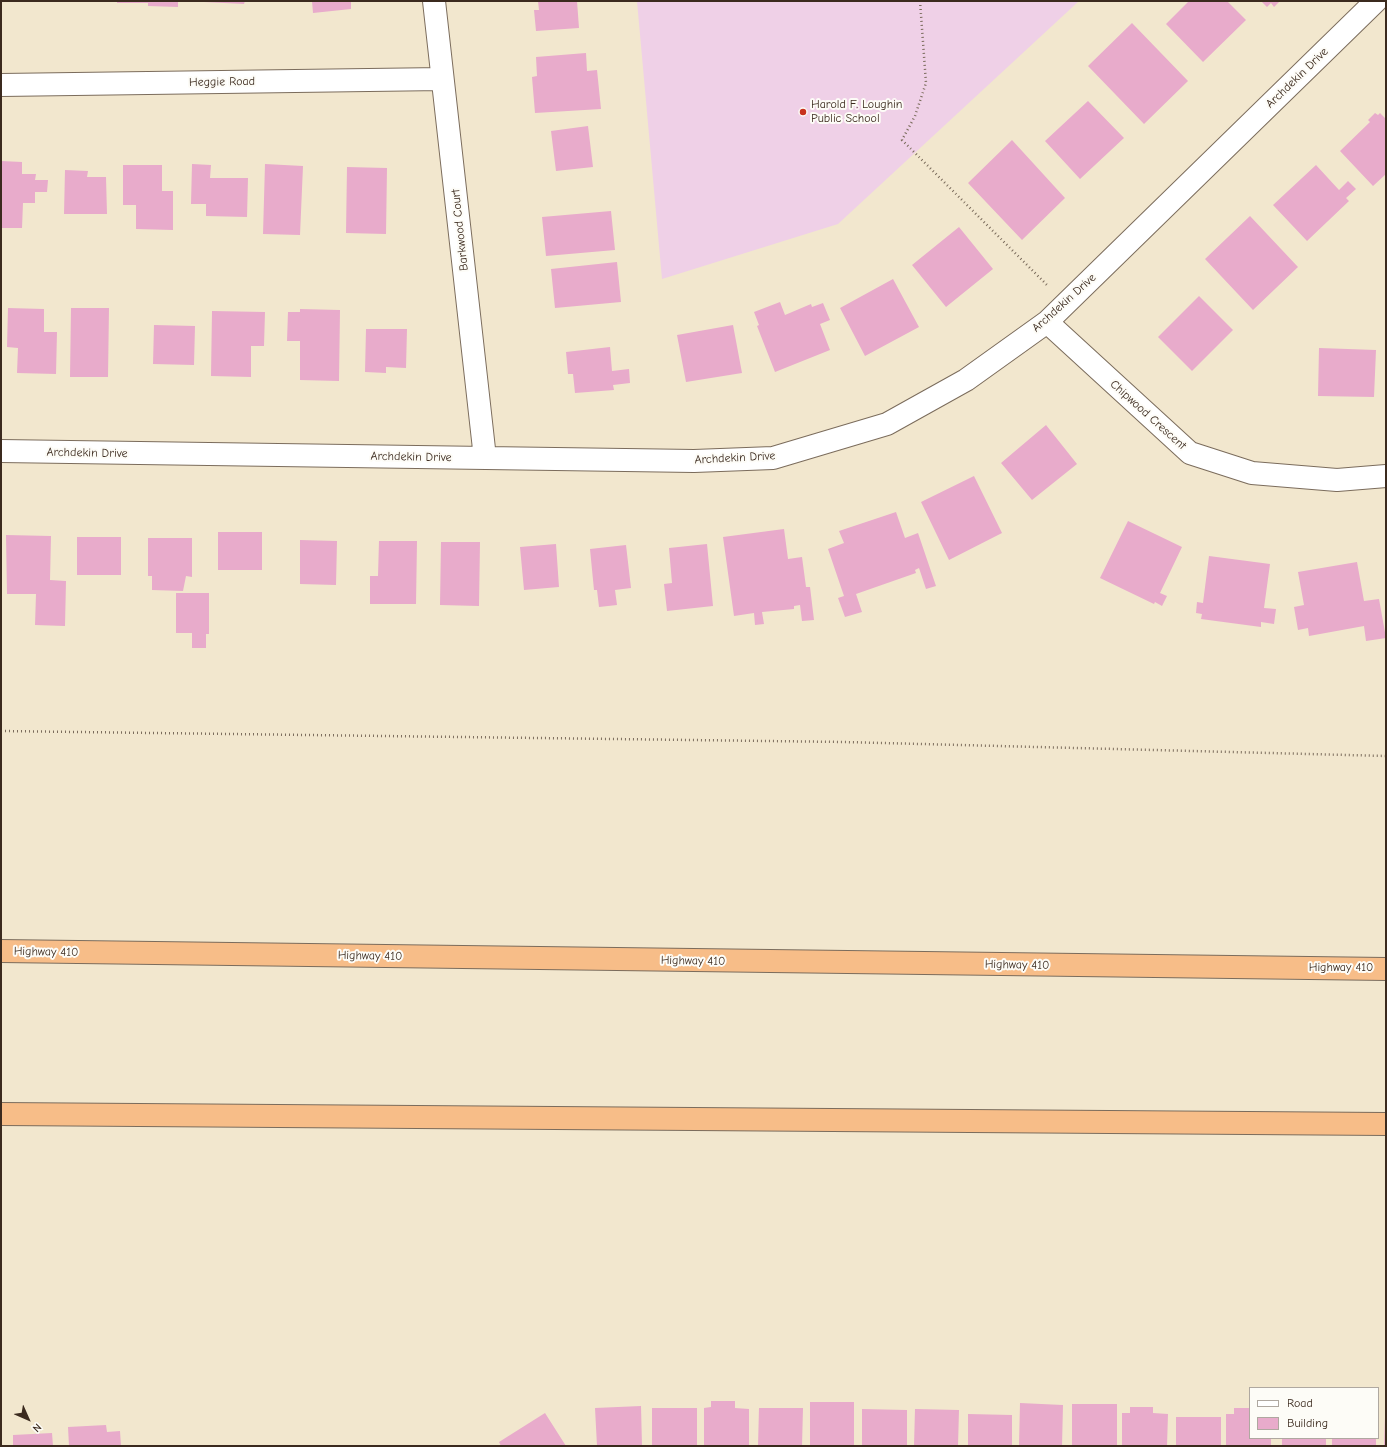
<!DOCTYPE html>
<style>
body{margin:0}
#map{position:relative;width:1387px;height:1447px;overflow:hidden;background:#f2e7ce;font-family:"Comic Neue",sans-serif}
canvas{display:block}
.frame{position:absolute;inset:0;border:2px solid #3b2a1e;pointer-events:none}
.legend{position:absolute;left:1249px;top:1387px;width:130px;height:52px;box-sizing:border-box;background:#fdfcf7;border:1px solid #afa8a0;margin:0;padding:5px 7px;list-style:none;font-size:12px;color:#3b2a1e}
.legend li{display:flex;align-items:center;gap:8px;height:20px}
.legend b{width:20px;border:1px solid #afa8a0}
.north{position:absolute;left:8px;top:1399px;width:40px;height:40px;-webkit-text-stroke:3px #fdfcf7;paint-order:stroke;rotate:135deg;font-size:11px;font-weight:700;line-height:16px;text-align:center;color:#3b2a1e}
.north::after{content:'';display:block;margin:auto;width:14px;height:18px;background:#3b2a1e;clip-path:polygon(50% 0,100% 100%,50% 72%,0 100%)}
</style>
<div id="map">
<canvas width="1387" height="1447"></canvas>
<div class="frame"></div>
<ul class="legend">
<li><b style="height:5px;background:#fff"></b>Road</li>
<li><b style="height:11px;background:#e8abcb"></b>Building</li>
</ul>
<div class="north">N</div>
</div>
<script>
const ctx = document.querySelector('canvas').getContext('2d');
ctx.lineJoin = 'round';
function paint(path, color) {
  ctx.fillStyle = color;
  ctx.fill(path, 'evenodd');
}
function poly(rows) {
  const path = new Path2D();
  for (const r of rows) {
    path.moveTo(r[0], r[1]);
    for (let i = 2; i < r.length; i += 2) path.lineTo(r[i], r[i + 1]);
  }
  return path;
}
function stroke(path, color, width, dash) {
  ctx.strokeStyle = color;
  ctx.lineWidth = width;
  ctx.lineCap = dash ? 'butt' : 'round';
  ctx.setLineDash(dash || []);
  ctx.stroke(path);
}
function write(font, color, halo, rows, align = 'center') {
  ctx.font = font + ' "Comic Neue",sans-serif';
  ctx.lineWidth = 4;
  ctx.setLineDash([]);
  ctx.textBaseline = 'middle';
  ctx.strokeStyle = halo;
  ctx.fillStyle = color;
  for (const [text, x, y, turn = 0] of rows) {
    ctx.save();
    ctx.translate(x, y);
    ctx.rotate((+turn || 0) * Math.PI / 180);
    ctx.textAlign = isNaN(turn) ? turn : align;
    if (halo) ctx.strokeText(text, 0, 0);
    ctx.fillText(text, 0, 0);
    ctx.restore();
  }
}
const built = poly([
 [637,1,1079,1,838,224,662,279]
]);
const building = poly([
 [117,1,178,1,178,7,148,6,148,3,117,3],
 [204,1,245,1,244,4,204,2],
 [312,1,351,1,351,9,313,13],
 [538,1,577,1,579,28,536,31,534,10,539,10],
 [1189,1,1227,1,1246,20,1203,62,1166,24],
 [1261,1,1280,1,1274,7,1271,3,1267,7],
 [1132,23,1188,81,1144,124,1088,66],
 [586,53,587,71,597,70,601,109,535,113,532,77,537,76,536,57],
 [1088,101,1124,138,1080,179,1045,141],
 [1375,113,1378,115,1380,113,1386,119,1386,174,1373,186,1340,151,1370,122,1368,120],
 [588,126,593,167,556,171,551,131],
 [1012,140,1065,198,1022,240,968,183],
 [1,161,22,162,22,174,36,174,35,180,48,180,47,192,35,192,35,203,23,203,22,228,1,228],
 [192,164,211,165,210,178,248,178,247,217,206,216,206,204,191,204],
 [265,164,303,166,300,235,263,234],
 [123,165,162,165,162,191,173,191,173,230,136,229,136,205,123,205],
 [1316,165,1339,190,1348,181,1356,189,1346,198,1349,201,1307,241,1273,205],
 [347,167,387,168,386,234,346,233],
 [65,170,88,171,87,177,106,177,107,214,64,214],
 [611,211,615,250,546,256,542,217],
 [1250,216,1298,267,1253,310,1205,259],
 [959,227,993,269,946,307,912,265],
 [617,262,621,302,555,308,551,269],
 [893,279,919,327,865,356,840,308],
 [1199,296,1233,330,1192,371,1158,337],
 [780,302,785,315,811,304,812,307,823,303,830,320,820,324,830,350,775,372,757,326,759,325,754,312],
 [8,308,44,309,44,332,57,332,56,374,17,373,18,348,7,347],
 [71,308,109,308,108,377,70,377],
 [300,309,340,310,339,381,300,380,300,341,287,341,288,312,300,312],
 [212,311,265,312,264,346,251,346,251,377,211,376],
 [154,325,195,326,194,365,153,364],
 [733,325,742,373,686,382,677,335],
 [366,329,407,329,406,368,386,367,386,373,365,372],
 [610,347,612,371,629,369,630,383,613,385,614,390,575,393,573,374,568,374,566,352],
 [1319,348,1376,350,1374,397,1318,396],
 [1046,425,1077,464,1032,500,1001,463],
 [974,476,1002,533,949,560,921,502],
 [896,512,905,538,918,533,936,586,926,589,919,568,915,570,916,573,856,594,862,612,845,617,838,598,844,596,828,549,844,543,839,531],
 [1128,521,1182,547,1160,593,1167,596,1162,606,1155,602,1154,604,1100,578],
 [784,529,788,559,802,557,806,587,810,587,814,620,802,621,800,605,794,606,794,609,762,612,764,624,755,625,754,613,734,616,723,537],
 [218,532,262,532,262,570,218,570],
 [6,535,51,536,50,580,66,581,65,626,35,625,36,594,7,594],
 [77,537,121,537,121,575,77,575],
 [148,538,192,538,192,577,186,576,183,591,152,590,152,576,148,576],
 [300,540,337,541,336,585,300,584],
 [379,541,417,541,416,604,370,604,370,576,378,576],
 [441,542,480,542,479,606,440,605],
 [556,544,559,587,524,590,520,547],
 [707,544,713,606,667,611,664,584,672,583,669,548],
 [626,545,631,588,615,590,617,605,599,607,597,590,594,590,590,549],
 [1209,556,1270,564,1264,608,1276,609,1274,624,1261,622,1261,627,1201,619,1202,614,1196,613,1197,602,1203,603],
 [1357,562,1364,601,1379,599,1386,638,1366,641,1364,626,1309,636,1308,628,1298,630,1294,607,1304,605,1298,572],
 [176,593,209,593,209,634,206,634,206,648,192,648,192,633,176,633],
 [711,1401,735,1401,735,1408,749,1409,749,1446,704,1446,704,1408,711,1407],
 [810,1402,854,1402,854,1446,810,1446],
 [1020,1403,1063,1405,1062,1446,1019,1446],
 [1072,1404,1117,1404,1117,1446,1072,1446],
 [641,1406,642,1446,597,1446,595,1408],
 [1130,1407,1153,1407,1153,1413,1168,1414,1167,1446,1122,1446,1122,1413,1130,1413],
 [652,1408,697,1408,697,1446,652,1446],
 [759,1408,803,1408,802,1446,758,1446],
 [1234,1408,1250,1408,1250,1438,1271,1438,1271,1446,1226,1446,1226,1414,1234,1414],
 [862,1409,907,1410,907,1446,862,1446],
 [915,1409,959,1410,958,1446,914,1446],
 [545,1413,566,1446,501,1446,499,1442],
 [968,1414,1012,1415,1012,1446,968,1446],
 [1176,1417,1221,1417,1221,1446,1176,1446],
 [1385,1417,1386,1417,1386,1446,1384,1446],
 [106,1425,107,1432,120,1431,121,1446,69,1446,68,1427],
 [52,1433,53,1446,13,1446,13,1435],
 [1282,1438,1326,1438,1326,1446,1282,1446],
 [1332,1438,1376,1438,1376,1446,1332,1446]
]);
const path = poly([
 [920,1,926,83,915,116,902,140,1047,285],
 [1,731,844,742,1386,756]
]);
const street = poly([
 [434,1,485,458],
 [1,85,442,79],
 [1047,322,1190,453,1252,473,1337,480,1386,476],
 [1,451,694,461,773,458,887,424,966,380,1047,322,1376,1]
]);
const highway = poly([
 [1,951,1386,969],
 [1,1114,1386,1124]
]);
const markers = [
 [803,112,4,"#c8321e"]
];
const streetNames = [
 ["Archdekin Drive",1297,78,-44],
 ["Heggie Road",222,82,-1],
 ["Barkwood Court",460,230,-96],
 ["Archdekin Drive",1064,303,-42],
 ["Chipwood Crescent",1148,415,42],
 ["Archdekin Drive",87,453,1],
 ["Archdekin Drive",411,457,1],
 ["Archdekin Drive",735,458,-3],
 ["Highway 410",46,952,1],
 ["Highway 410",370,956,1],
 ["Highway 410",693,961,1],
 ["Highway 410",1017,965,1],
 ["Highway 410",1341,968]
];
const poiNames = [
 ["Harold F. Loughin",811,105],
 ["Public School",811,119]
];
paint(built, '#efd0e7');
paint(building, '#e8abcb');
stroke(street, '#7b6c5c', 24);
stroke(highway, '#7b6c5c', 24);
stroke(path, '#7b6c5c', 2.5, [1, 3]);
stroke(street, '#fff', 22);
stroke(highway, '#f7bd88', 22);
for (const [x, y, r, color] of markers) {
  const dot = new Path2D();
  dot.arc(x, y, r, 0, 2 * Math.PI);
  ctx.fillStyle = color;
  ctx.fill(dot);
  stroke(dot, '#fdfcf7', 1.5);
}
write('12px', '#3b2a1e', '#fdfcf7', streetNames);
write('12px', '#3b2a1e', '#fdfcf7', poiNames, 'left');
</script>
